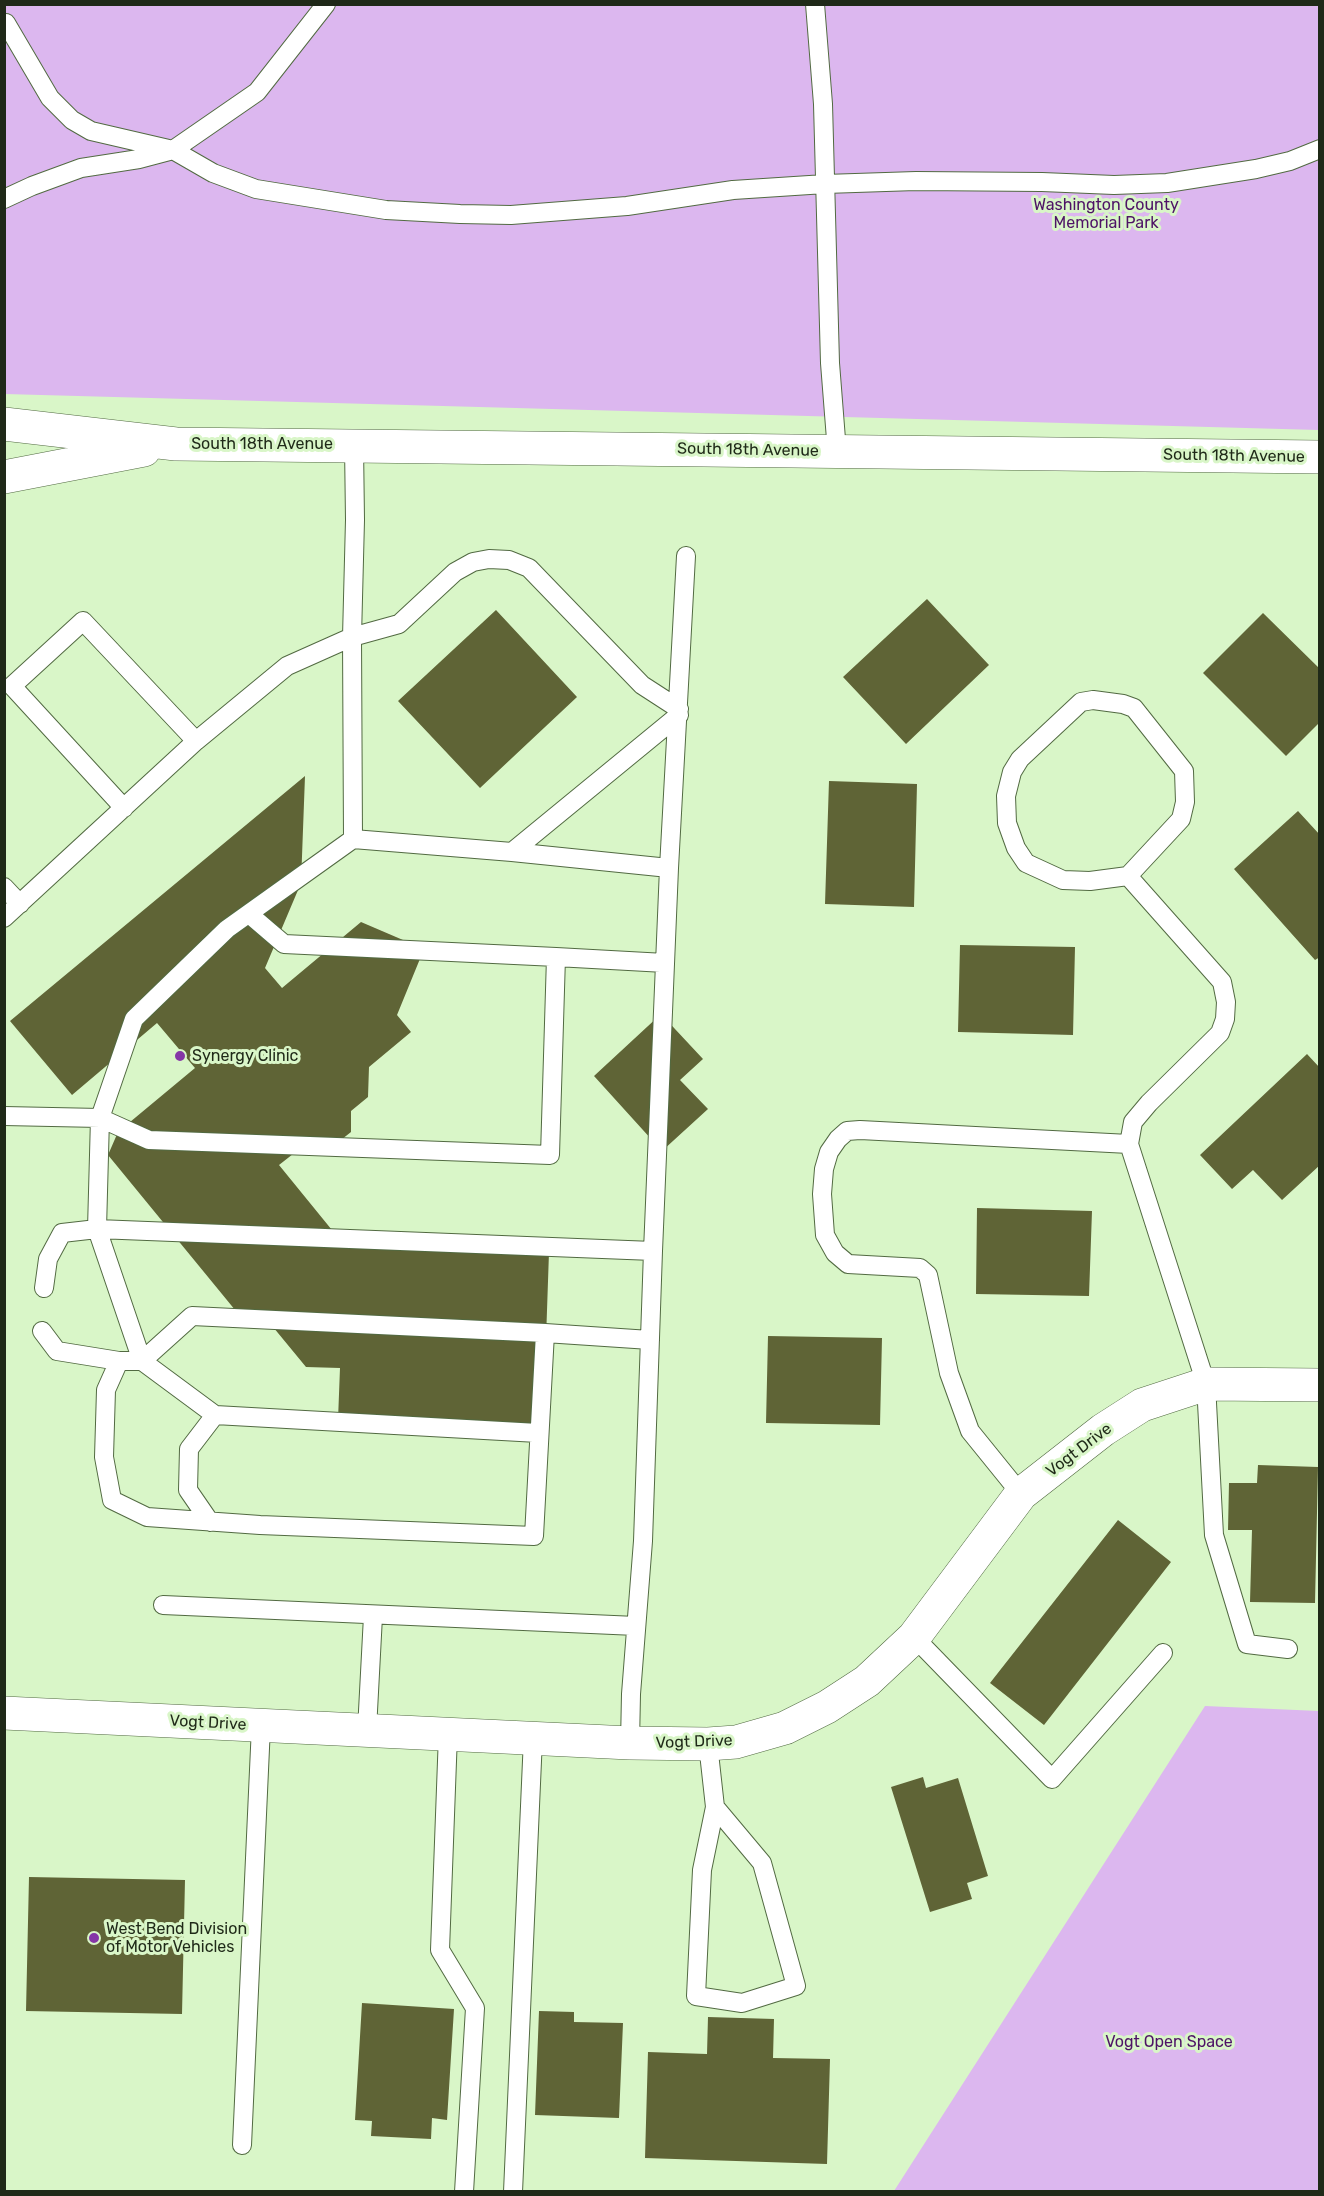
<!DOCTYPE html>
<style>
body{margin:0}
#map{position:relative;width:1324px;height:2196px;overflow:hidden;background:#d9f6c8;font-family:Rubik,sans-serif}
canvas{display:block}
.frame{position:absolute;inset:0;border:6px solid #1f2918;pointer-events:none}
</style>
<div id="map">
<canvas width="1324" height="2196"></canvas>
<div class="frame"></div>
</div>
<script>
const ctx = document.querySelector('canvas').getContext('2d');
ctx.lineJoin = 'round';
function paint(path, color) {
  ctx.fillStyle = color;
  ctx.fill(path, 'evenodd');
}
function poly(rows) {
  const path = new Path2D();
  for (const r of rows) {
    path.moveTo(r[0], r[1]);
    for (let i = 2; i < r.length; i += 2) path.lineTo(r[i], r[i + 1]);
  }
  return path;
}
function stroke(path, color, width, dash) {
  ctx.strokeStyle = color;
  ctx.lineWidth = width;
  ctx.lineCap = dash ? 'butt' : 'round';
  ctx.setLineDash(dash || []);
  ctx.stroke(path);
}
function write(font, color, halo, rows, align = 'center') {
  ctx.font = font + ' Rubik,sans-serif';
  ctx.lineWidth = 6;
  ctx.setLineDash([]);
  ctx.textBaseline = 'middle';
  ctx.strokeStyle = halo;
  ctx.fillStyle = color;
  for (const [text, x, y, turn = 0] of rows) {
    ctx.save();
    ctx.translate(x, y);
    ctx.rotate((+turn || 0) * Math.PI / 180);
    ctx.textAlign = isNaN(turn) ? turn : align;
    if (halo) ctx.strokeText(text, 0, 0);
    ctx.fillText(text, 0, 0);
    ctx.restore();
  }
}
const green = poly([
 [5,5,1319,5,1319,430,5,394],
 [1205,1706,1319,1711,1319,2191,894,2191]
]);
const building = poly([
 [927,599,989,665,906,744,843,677],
 [496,610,577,697,480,788,398,701],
 [1263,613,1320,669,1320,722,1286,756,1203,673],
 [305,776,301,883,265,968,282,988,361,922,424,949,397,1015,411,1032,369,1067,368,1097,351,1111,351,1132,327,1151,307,1143,279,1165,336,1235,549,1252,543,1427,338,1420,340,1368,306,1367,264,1316,240,1316,108,1155,118,1132,195,1068,157,1023,72,1095,10,1021],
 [829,781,917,784,914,907,825,904],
 [1298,811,1320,835,1320,957,1315,960,1234,869],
 [960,945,1075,947,1073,1035,958,1032],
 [661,1014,703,1059,680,1080,708,1109,662,1151,594,1076],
 [1307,1054,1320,1068,1320,1165,1282,1200,1253,1170,1232,1189,1200,1155],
 [977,1208,1092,1211,1089,1296,976,1294],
 [768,1336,882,1338,880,1425,766,1423],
 [1258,1465,1318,1467,1315,1603,1250,1602,1252,1530,1228,1530,1229,1483,1257,1483],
 [1118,1520,1171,1562,1044,1725,990,1683],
 [923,1777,926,1788,958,1778,988,1876,967,1883,972,1899,930,1912,891,1787],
 [29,1877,185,1880,182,2014,26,2011],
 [362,2003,454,2009,447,2120,432,2118,431,2139,371,2136,372,2121,355,2120],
 [539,2011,574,2012,574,2022,623,2023,619,2118,535,2115],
 [708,2017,774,2019,773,2058,830,2059,827,2164,645,2158,648,2052,707,2054]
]);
const lane = poly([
 [815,4,823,104,830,363,837,452],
 [6,23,50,98,72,120,91,131,173,150,257,92,326,4],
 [4,199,32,186,81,168,139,159,173,150,213,173,256,189,386,210,460,214,511,215,627,206,733,190,825,184,916,181,1042,182,1114,185,1167,183,1256,169,1290,161,1320,149],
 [124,808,12,686,83,621,196,741],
 [353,839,512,852,679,715],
 [512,852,669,868],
 [1128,876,1090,881,1063,880,1026,863,1016,848,1007,823,1006,796,1012,772,1020,759,1081,702,1093,700,1123,704,1134,708,1184,771,1185,802,1181,819,1128,876,1222,982,1226,1002,1225,1019,1220,1033,1149,1103,1133,1122,1129,1144,1206,1384,1214,1535,1247,1644,1288,1649],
 [4,887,20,904],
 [4,918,196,741,287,666,352,637,355,520,354,445],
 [556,957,665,963],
 [4,1116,100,1118,149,1140,550,1155,556,957,284,944,249,914],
 [653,1251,669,868,686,556],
 [44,1288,48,1259,62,1233,97,1229,653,1251,643,1541,631,1694,630,1743],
 [42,1331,57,1351,119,1361,142,1361,215,1415,538,1433],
 [545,1333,650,1340],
 [119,1361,106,1390,104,1457,112,1500,147,1517,260,1525,534,1536,545,1333,192,1316,142,1361,97,1229,100,1118,134,1019,227,929,353,839,352,637,399,624,455,572,473,562,489,559,509,560,529,568,642,685,679,709],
 [1021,1494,970,1431,949,1373,928,1275,920,1268,848,1264,835,1253,825,1235,822,1194,824,1169,829,1152,838,1139,847,1131,860,1130,1129,1144],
 [210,1522,188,1490,189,1449,215,1415],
 [163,1605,636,1626],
 [914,1637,1052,1779,1163,1653],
 [367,1730,373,1616],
 [448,1734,440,1950,475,2008,464,2192],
 [708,1744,715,1807,702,1870,696,1996,742,2003,796,1986,762,1863,715,1807],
 [242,2145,261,1726],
 [513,2192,533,1738]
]);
const street = poly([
 [4,1713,630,1743,708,1744,736,1742,785,1728,827,1707,867,1681,914,1637,1021,1494,1103,1430,1142,1405,1206,1384,1320,1385]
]);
const secondary = poly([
 [4,424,176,444,1320,457],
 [4,477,144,450]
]);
const markers = [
 [180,1056,6,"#8536a7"],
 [94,1938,6,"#8536a7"]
];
const parkNames = [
 ["Washington County",1106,205],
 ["Memorial Park",1106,223],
 ["Vogt Open Space",1169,2042]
];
const streetNames = [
 ["South 18th Avenue",262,444],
 ["South 18th Avenue",748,450,1],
 ["South 18th Avenue",1234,456,1],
 ["Vogt Drive",1079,1450,-37],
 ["Vogt Drive",208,1723,3],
 ["Vogt Drive",694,1742,-2]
];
const poiNames = [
 ["Synergy Clinic",192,1056],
 ["West Bend Division",106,1929],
 ["of Motor Vehicles",106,1947]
];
paint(green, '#dcb7ef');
paint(building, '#5f6436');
stroke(lane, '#526a42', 20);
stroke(street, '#526a42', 34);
stroke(secondary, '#526a42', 34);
stroke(lane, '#fff', 18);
stroke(street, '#fff', 33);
stroke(secondary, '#fff', 33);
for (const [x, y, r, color] of markers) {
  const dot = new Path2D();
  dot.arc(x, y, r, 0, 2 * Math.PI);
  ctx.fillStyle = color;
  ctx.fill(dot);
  stroke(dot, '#d9f6c8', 2);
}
write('16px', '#4e1366', '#d9f6c8', parkNames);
write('16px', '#1f2918', '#d9f6c8', streetNames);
write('16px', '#1f2918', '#d9f6c8', poiNames, 'left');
</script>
